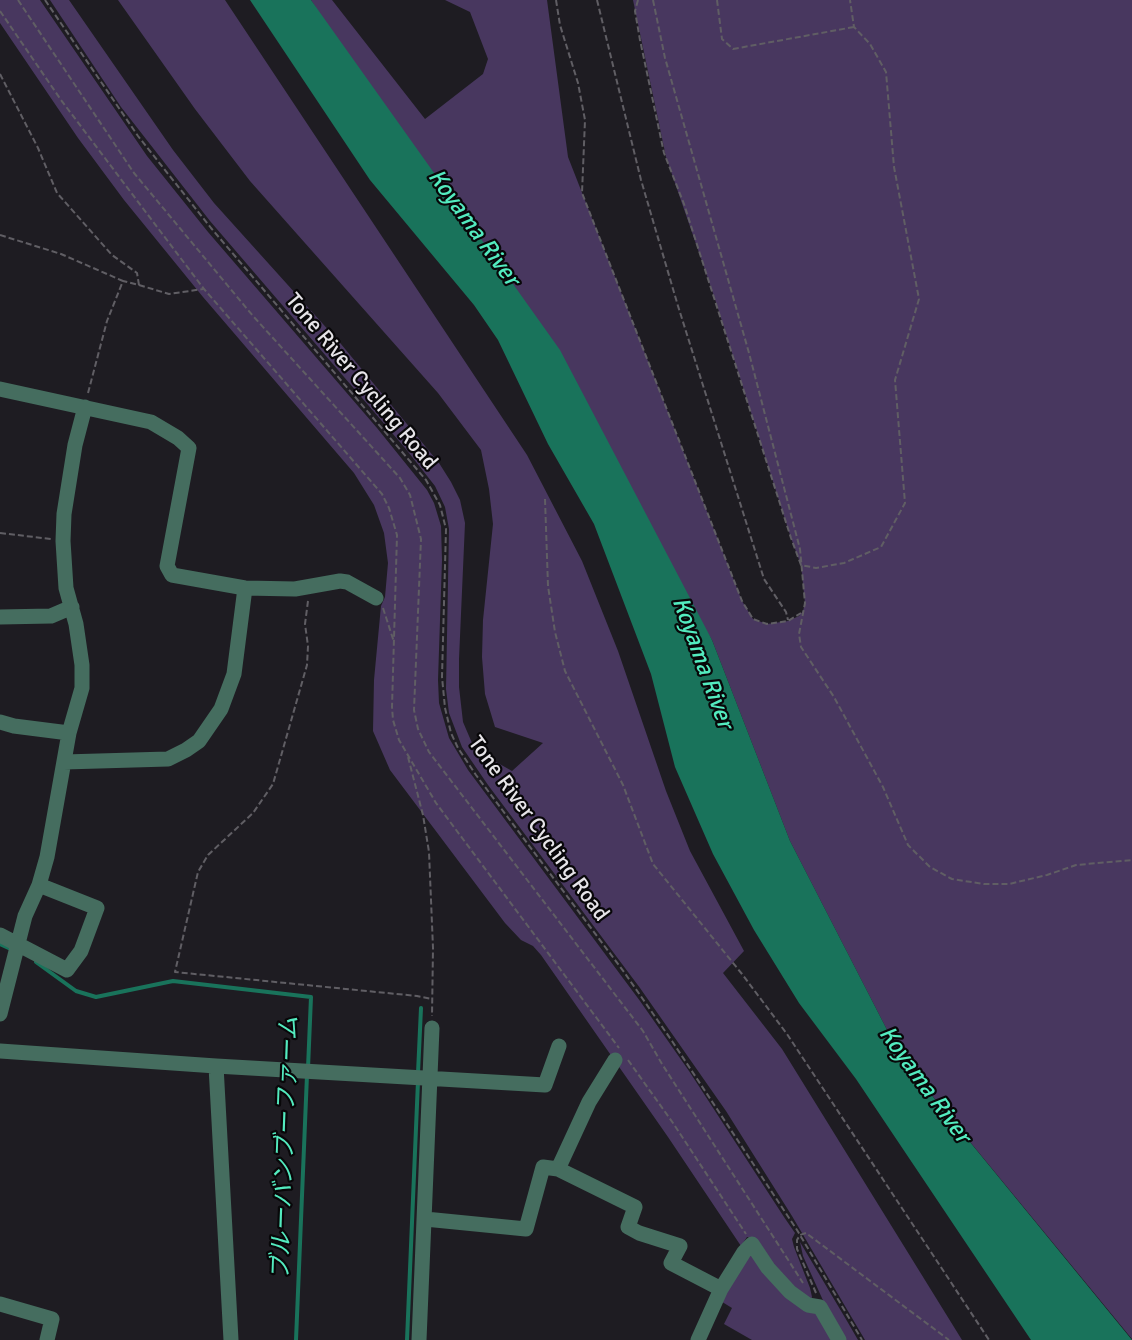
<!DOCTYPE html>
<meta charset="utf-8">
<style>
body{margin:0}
canvas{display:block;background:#1e1c22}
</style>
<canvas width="1132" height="1340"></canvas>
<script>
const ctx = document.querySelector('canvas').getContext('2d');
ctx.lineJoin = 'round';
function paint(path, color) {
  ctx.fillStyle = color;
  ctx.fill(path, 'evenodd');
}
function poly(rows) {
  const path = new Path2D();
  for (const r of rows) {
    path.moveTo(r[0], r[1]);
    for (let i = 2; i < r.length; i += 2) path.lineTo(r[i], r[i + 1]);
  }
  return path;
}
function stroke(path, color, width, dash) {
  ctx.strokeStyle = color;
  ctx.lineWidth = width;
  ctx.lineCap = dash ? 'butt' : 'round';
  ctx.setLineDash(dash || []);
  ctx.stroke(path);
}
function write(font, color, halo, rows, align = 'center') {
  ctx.font = font + ' Signika,"Noto Sans JP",sans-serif';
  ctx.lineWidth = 4.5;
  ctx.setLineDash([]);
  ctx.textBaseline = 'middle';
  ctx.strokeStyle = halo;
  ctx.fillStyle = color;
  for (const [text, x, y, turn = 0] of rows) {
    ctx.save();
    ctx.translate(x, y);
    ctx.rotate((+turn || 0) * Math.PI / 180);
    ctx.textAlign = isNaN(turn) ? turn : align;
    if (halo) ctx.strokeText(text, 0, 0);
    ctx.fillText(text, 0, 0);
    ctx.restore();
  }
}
const green = poly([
 [0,0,40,0,147,156,208,232,377,428,427,490,434,503,441,526,442,560,438,680,439,703,449,738,468,770,640,1001,689,1071,784,1217,795,1233,792,1239,794,1247,810,1288,812,1297,811,1300,796,1293,752,1238,747,1237,741,1246,668,1137,541,955,533,946,521,940,505,923,390,770,373,731,374,680,381,606,385,597,388,563,384,533,374,505,354,473,203,297,124,200,78,138,0,23],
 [50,0,69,0,173,150,214,203,341,344,439,463,451,482,460,500,465,523,459,659,459,687,463,722,475,750,512,771,543,743,495,727,485,694,482,657,483,620,493,524,489,489,481,450,438,393,250,181,195,109,118,0,225,0,527,455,582,561,618,651,666,791,690,851,744,951,723,973,782,1049,962,1340,865,1340,792,1216,726,1111,640,988,488,785,462,747,449,713,446,689,449,529,445,507,435,486,405,448,210,221,121,107],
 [311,0,332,0,425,119,483,74,488,59,470,12,445,0,547,0,568,157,742,601,753,619,767,624,788,621,799,616,803,611,805,603,801,565,791,538,714,296,666,157,633,0,1132,0,1132,1339,902,1059,790,841,712,640],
 [800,1242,847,1321,858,1340,844,1340,826,1307,803,1256],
 [750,1252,816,1313,834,1340,752,1340,724,1324,732,1308,719,1300]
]);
const water = poly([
 [250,0,311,0,560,350,712,640,790,841,902,1059,1132,1340,1031,1340,856,1079,799,1003,754,930,713,854,675,767,651,674,594,524,548,444,498,340,474,305,370,180]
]);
const stream = poly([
 [0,944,13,950],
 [36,962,76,991,96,997,173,981,311,997,308,1068],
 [418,1073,421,1008],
 [296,1340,307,1075],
 [407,1340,418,1081]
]);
const path = poly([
 [18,0,134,173,253,316,400,478,410,495,421,539,414,710,418,729,429,752,643,1031,662,1064,803,1283],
 [45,0,138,136,211,228,426,480,440,505,446,529,442,677,445,708,451,733,458,748,476,775,624,972,672,1041,797,1230,862,1340],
 [556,0,560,25,578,83,585,120,582,193,742,601,753,619,767,624,788,621,801,613],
 [597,0,641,180,678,306,764,579,786,612,788,620],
 [638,0,635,11,640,40,664,153,684,204,791,538,801,565,816,568,844,563,881,547,905,503,895,380,919,299,894,167,886,72,870,44,854,27,850,0],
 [653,0,665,58,749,353,800,549,805,603,799,634,801,647,834,697,883,787,908,845,930,867,952,879,984,884,1009,884,1047,875,1076,865,1132,860],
 [717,0,722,39,733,49,854,27],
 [0,11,61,100,204,289,382,494,389,508,397,535,392,707,393,720,399,740,436,803,619,1048],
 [0,74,38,148,57,193,112,255,137,273,139,285,123,281],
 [0,235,61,254,123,281,107,321,88,393],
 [139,285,169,294,203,289],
 [545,499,548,586,555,632,565,671,623,785,653,864,742,974,787,1034,989,1340],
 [0,533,51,539],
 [308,601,305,624,308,646,307,665,273,784,253,813,208,855,198,872,175,972,417,996,432,999],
 [383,608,394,642],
 [408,757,423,815,429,852,433,948,432,1016],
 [628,1060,673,1123,746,1234],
 [816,1293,797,1249,797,1240,800,1235,806,1233,949,1340]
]);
const minor = poly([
 [0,389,151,422,178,438,189,448,167,566,172,575,245,588,295,589,340,581,347,582,376,598],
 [0,617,51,616,72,607],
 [0,722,14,726,69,733],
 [64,762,168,759,186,750,199,741,221,709,234,674,245,588],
 [0,935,67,970,81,951,97,908,39,885],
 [0,1014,25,916,39,885,47,857,69,733,82,688,82,665,76,624,66,588,63,541,64,514,75,445,85,407],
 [0,1051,216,1066,545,1085,559,1046],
 [216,1066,231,1340],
 [558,1169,589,1102,615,1060],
 [425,1219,526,1229,543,1167,558,1169,635,1207,628,1227,639,1233,680,1246,671,1263,721,1289],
 [0,1304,52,1319,47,1340],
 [419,1340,432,1028],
 [698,1340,721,1289,744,1252,752,1244,768,1268,790,1292,808,1305,820,1307,839,1340]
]);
const streetNames = [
 ["Tone River Cycling Road",361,382,50],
 ["Tone River Cycling Road",538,829,54]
];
const waterNames = [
 ["Koyama River",473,228,54],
 ["Koyama River",702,663,70],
 ["Koyama River",924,1085,54],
 ["ブルーバンブーファーム",286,1148,-88]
];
paint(green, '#48375f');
paint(water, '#19735b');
stroke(stream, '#19735b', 4);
stroke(path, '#605e64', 2, [6, 3]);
stroke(minor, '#456d5f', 15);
write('22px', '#e6e4e8', '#080709', streetNames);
write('italic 24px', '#53ebbf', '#080709', waterNames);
</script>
